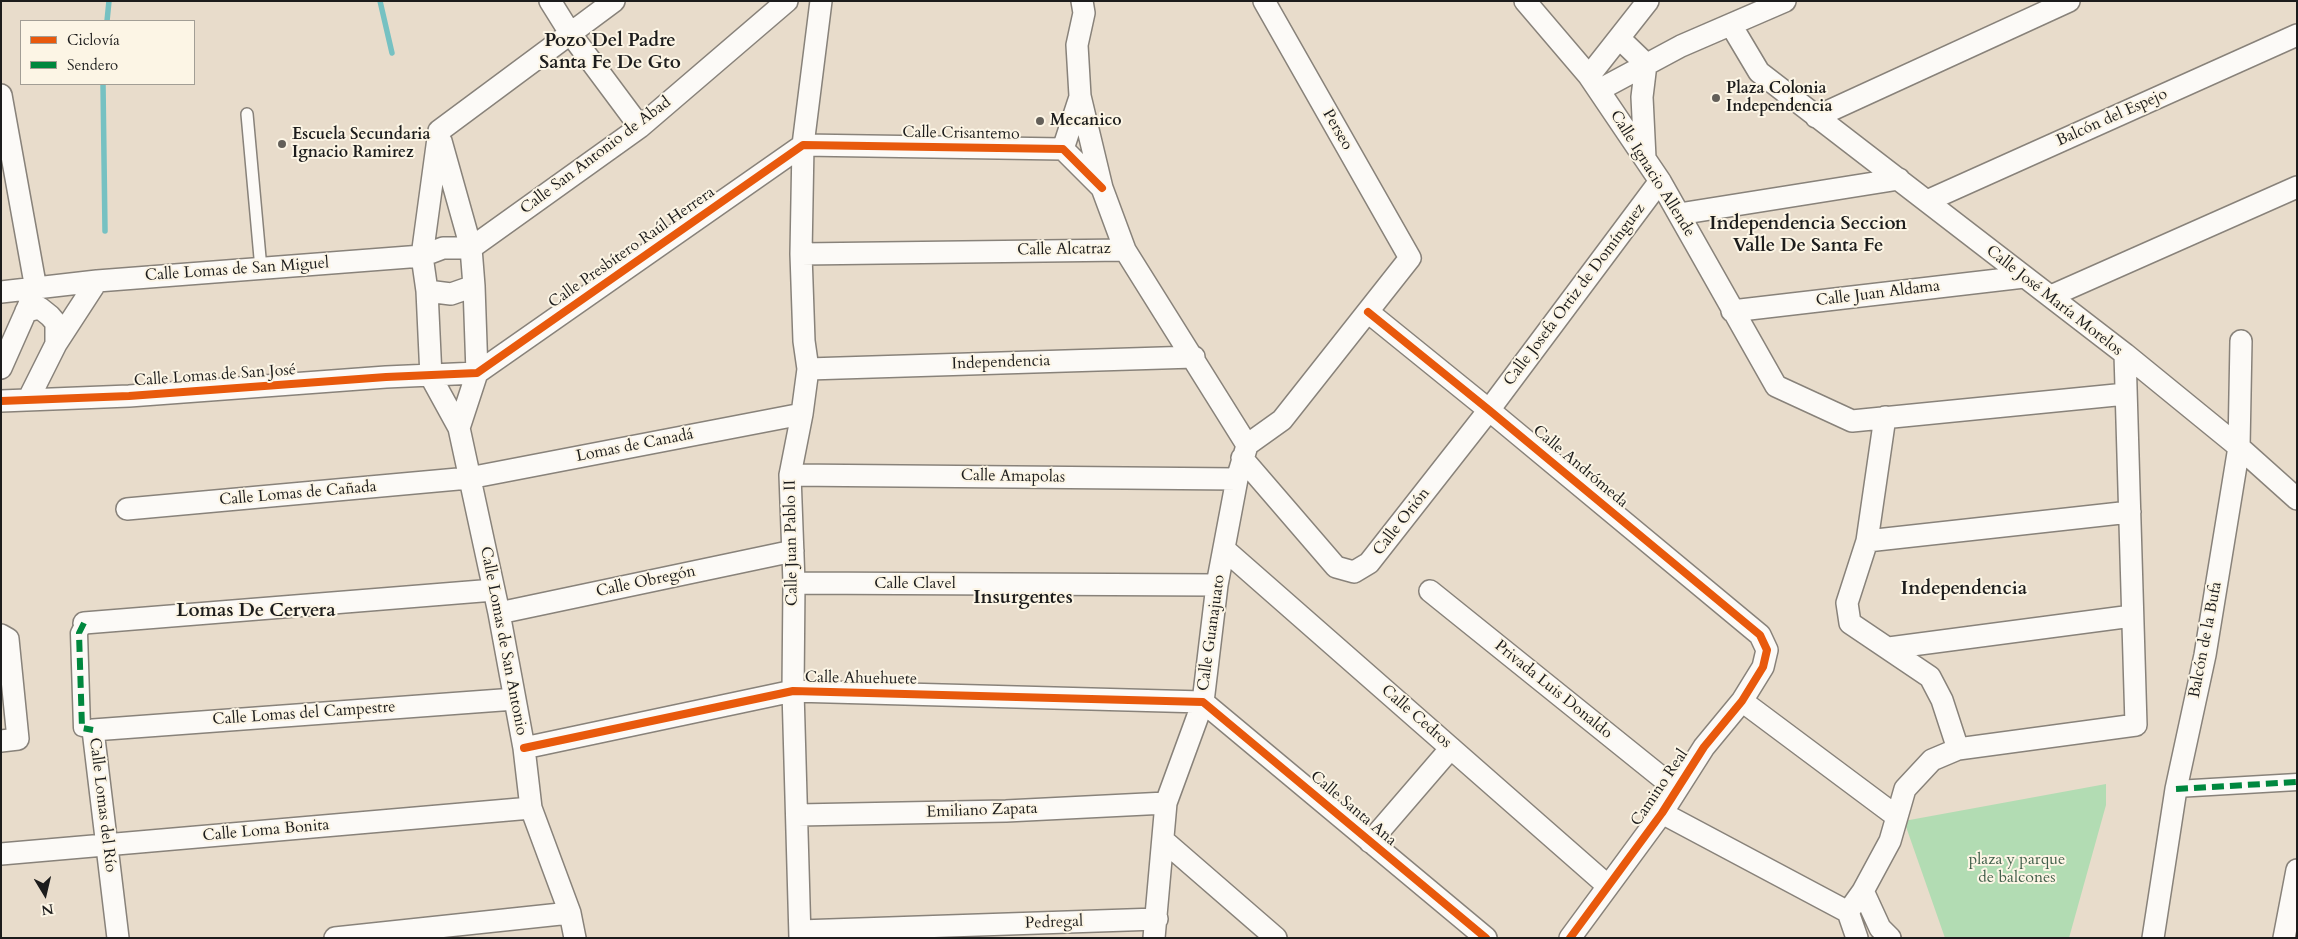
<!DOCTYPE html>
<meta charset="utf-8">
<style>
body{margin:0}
#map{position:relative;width:2298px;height:939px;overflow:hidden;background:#e8dccb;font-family:Cardo,serif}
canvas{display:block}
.frame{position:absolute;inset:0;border:2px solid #1c1c1c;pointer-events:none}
.legend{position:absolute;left:20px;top:20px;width:175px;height:65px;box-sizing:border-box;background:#fcf5e5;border:1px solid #a29e95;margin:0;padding:6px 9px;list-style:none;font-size:15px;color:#1c1c1c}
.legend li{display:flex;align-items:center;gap:10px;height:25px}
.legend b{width:25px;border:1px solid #a29e95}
.north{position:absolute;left:20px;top:869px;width:50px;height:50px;-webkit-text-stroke:4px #fcf5e5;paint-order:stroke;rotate:171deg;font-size:14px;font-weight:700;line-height:20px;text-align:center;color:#1c1c1c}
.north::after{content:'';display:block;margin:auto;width:18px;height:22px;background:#1c1c1c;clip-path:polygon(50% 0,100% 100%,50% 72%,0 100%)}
</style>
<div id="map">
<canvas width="2298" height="939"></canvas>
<div class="frame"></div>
<ul class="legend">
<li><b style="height:6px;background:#e8590c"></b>Ciclovía</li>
<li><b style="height:6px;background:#00873e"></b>Sendero</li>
</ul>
<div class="north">N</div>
</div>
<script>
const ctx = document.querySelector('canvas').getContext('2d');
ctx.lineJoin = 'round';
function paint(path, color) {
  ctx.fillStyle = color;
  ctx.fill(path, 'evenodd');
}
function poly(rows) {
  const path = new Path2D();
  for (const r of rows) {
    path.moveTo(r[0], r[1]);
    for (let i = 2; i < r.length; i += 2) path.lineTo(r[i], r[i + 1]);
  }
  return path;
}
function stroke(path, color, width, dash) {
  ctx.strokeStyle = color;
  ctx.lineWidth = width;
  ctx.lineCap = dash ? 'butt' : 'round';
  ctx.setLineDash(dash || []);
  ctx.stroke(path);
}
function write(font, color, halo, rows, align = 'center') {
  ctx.font = font + ' Cardo,serif';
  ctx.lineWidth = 4;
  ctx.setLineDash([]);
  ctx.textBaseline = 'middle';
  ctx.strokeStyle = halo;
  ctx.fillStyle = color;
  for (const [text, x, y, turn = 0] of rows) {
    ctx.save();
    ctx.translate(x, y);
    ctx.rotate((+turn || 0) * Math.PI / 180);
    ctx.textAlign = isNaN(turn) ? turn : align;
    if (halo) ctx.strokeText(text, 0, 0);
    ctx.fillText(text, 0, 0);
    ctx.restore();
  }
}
const green = poly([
 [2106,784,2106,805,2069,938,1945,938,1904,821]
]);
const stream = poly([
 [380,1,392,53],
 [107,21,109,1],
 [103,84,105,231]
]);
const service = poly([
 [247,114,261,269]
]);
const pedestrian = poly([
 [84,623,79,633,82,728,93,730],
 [2176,789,2297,782]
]);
const minor = poly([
 [550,1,570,33,640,127],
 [1082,1,1084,13,1077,45,1080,96,1102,188,1125,250,1247,445],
 [1525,1,1589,76,1660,181,1776,386,1852,421,2126,394],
 [1731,25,1759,72,2125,354,2239,447,2297,499],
 [1619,38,1646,64,1642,97,1645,158],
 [1589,76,1648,1],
 [1599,90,1681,46,1785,1],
 [1,95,36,289,1,368],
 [1816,117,2069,1],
 [439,131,422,256,427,291,431,377,459,428,499,613,524,748,531,808,570,913,575,938],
 [439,131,614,1],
 [441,141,471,248,474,286,477,373,459,428],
 [1063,149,1080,97],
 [1927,201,2297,35],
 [1679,214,1899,179],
 [801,254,1125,250],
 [427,291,451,294,474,286],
 [1,292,97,281,422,256,443,248,471,248,640,127,787,1],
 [2051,296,2297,187],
 [26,311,40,308,50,316,56,323,56,344],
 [1732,311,2024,277],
 [1368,312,1489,410,1760,635,1767,650,1763,667,1742,701,1704,747,1662,813,1570,938],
 [808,369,1194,357],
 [28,400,56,344,97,281],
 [1,401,129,396,386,377,477,373,803,145,1063,149,1102,188],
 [1885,417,1867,541,1847,603,1850,623,1930,677,1942,700,1958,749],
 [1247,445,1282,420,1410,258,1264,1],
 [1242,458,1336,567,1354,572,1369,563,1489,410,1660,181],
 [790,475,1237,479],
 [127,509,469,478,802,414],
 [1867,541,2130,512],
 [1224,549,1608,886],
 [794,583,1217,585],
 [1430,591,1676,789],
 [499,613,793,551],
 [84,623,494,590],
 [1,635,8,639,18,739,1,741],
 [1889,648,2132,616],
 [1742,701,1896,816],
 [524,748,793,691,1203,702,1486,938],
 [1662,813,1848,912],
 [798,815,1006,811,1166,803],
 [1163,840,1276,938],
 [1370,842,1451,748],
 [1,854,531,808],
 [1863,891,1880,928,1890,938],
 [1848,912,1863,891,1890,841,1905,789,1932,760,1958,749,2136,725,2125,354],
 [1848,912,1857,938],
 [800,931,1157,919],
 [118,938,93,730,515,699],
 [335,938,570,913],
 [800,938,793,691,794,583,790,475,802,414,808,369,804,341,801,254,803,145,821,1],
 [1154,938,1166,803,1203,702,1217,585,1237,479,1246,449],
 [2153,938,2176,789,2205,655,2239,447,2241,341],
 [2284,938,2297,870]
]);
const quiet = poly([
 [84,623,79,633,82,728,93,730],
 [2176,789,2297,782]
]);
const cycleway = poly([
 [1368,312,1489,410,1760,635,1767,650,1763,667,1742,701,1704,747,1662,813,1570,938],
 [1,401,129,396,386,377,477,373,803,145,1063,149,1102,188],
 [524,748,793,691,1203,702,1486,938]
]);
const markers = [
 [1716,98,5,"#635f59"],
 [1040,121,5,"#635f59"],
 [282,144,5,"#635f59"]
];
const poiNames = [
 ["Plaza Colonia",1726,89],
 ["Independencia",1726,107],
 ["Mecanico",1050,121],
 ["Escuela Secundaria",292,135],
 ["Ignacio Ramirez",292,153]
];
const streetNames = [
 ["Balcón del Espejo",2112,118,-24],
 ["Perseo",1337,130,60],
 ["Calle Crisantemo",961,134,1],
 ["Calle San Antonio de Abad",596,156,-37],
 ["Calle Ignacio Allende",1652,174,58],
 ["Calle Presbítero Raúl Herrera",632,248,-35],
 ["Calle Alcatraz",1064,250,-1],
 ["Calle Lomas de San Miguel",237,270,-4],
 ["Calle Juan Aldama",1878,294,-7],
 ["Calle Josefa Ortiz de Domínguez",1575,295,-53],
 ["Calle José María Morelos",2054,301,38],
 ["Independencia",1001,363,-2],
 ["Calle Lomas de San José",215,376,-4],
 ["Lomas de Canadá",635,446,-11],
 ["Calle Andrómeda",1580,467,40],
 ["Calle Amapolas",1013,477,1],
 ["Calle Lomas de Cañada",298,494,-5],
 ["Calle Orión",1402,522,-52],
 ["Calle Juan Pablo II",792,543,-91],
 ["Calle Obregón",646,582,-12],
 ["Calle Clavel",915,584],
 ["Calle Guanajuato",1212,633,-82],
 ["Balcón de la Bufa",2206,640,-79],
 ["Calle Lomas de San Antonio",503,641,79],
 ["Calle Ahuehuete",861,679,1],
 ["Privada Luis Donaldo",1553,690,39],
 ["Calle Lomas del Campestre",304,714,-4],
 ["Calle Cedros",1416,717,41],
 ["Camino Real",1660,788,-56],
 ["Calle Lomas del Río",102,805,83],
 ["Calle Santa Ana",1353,809,40],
 ["Emiliano Zapata",982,811,-2],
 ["Calle Loma Bonita",266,831,-5],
 ["Pedregal",1054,923,-2]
];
const parkNames = [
 ["plaza y parque",2017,860],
 ["de balcones",2017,878]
];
const quarterNames = [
 ["Pozo Del Padre",610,42],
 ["Santa Fe De Gto",610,64],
 ["Independencia Seccion",1808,225],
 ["Valle De Santa Fe",1808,247],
 ["Independencia",1964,590],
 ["Insurgentes",1023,599],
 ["Lomas De Cervera",256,612]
];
paint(green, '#b2dcb3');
stroke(stream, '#76c1c2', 5.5);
stroke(service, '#88827a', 14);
stroke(pedestrian, '#88827a', 19);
stroke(minor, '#88827a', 24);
stroke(service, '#fcfaf7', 11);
stroke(pedestrian, '#fcfaf7', 16);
stroke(minor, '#fcfaf7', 21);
stroke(quiet, '#00873e', 6, [12, 6]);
stroke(cycleway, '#e8590c', 8);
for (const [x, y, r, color] of markers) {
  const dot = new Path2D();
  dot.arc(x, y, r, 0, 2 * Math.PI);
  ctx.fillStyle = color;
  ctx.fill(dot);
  stroke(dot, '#fcf5e5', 2);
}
write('bold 16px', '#1c1c1c', '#fcf5e5', poiNames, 'left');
write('16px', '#1c1c1c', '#fcf5e5', streetNames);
write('16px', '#415f4a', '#fcf5e5', parkNames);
write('bold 19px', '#1c1c1c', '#fcf5e5', quarterNames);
</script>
